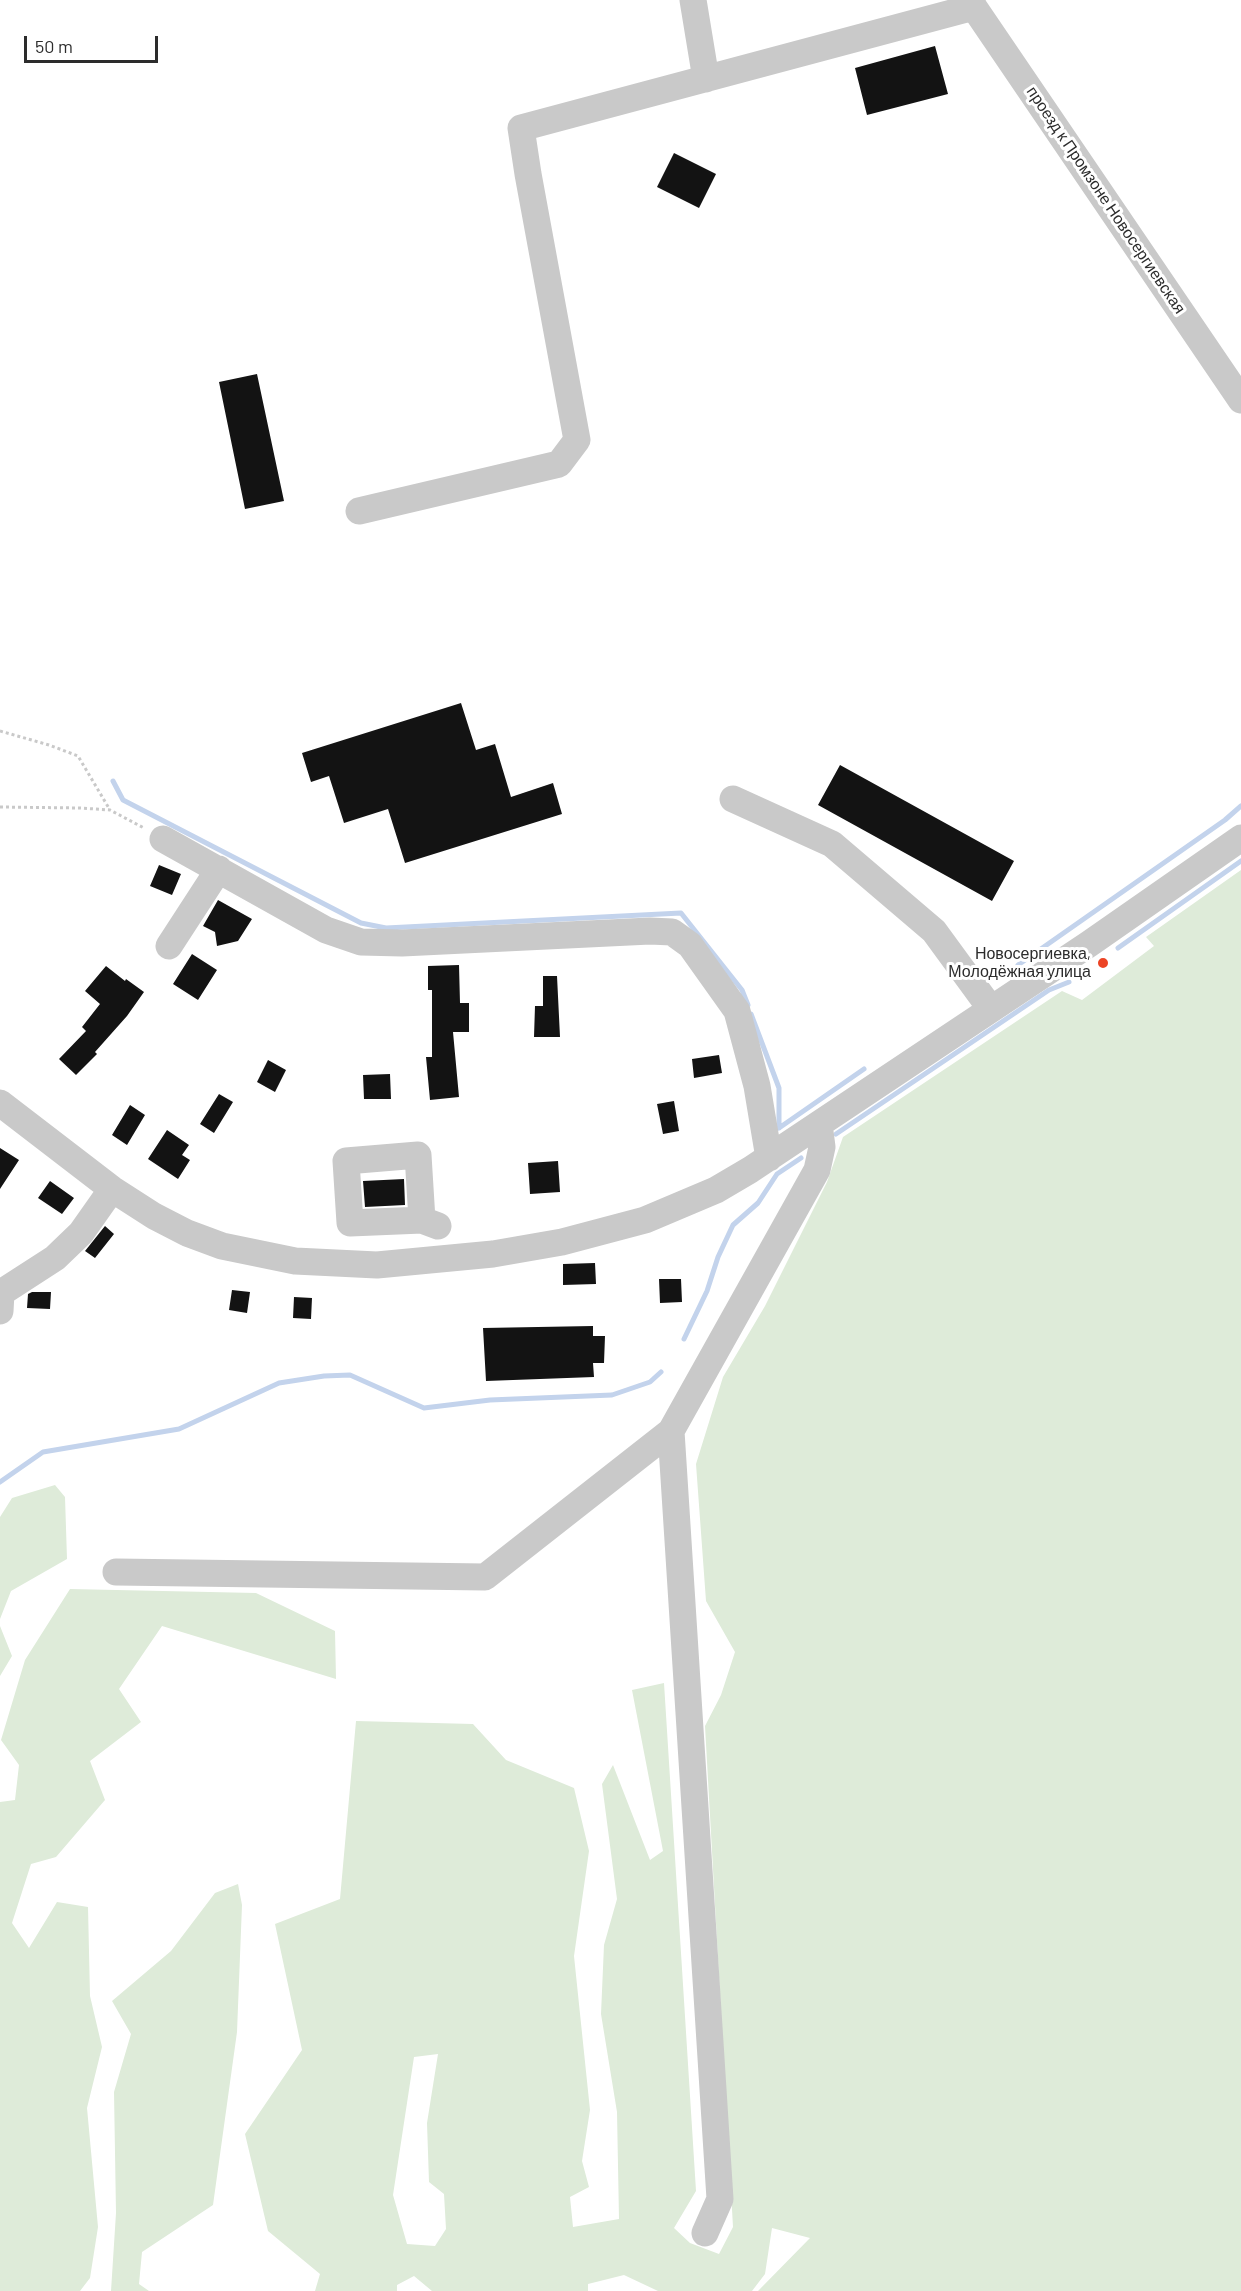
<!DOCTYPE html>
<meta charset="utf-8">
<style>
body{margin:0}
#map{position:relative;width:1241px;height:2291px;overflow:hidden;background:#fff;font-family:Barlow,sans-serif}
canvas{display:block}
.scale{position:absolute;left:24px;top:36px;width:134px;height:27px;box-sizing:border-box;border:3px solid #2c2c2c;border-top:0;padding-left:8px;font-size:18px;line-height:21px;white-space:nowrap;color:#2c2c2c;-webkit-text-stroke:4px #fff;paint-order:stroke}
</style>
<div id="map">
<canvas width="1241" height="2291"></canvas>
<div class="scale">50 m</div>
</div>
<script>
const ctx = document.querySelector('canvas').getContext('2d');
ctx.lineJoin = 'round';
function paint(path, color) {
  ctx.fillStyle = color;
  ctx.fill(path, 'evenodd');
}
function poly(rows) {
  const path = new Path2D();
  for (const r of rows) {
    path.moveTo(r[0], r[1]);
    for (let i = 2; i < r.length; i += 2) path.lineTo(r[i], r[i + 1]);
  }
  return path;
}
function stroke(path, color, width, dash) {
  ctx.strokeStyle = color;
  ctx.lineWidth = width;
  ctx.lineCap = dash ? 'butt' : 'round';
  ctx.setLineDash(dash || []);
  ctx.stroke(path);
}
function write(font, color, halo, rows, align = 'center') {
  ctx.font = font + ' Barlow,sans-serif';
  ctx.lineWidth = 6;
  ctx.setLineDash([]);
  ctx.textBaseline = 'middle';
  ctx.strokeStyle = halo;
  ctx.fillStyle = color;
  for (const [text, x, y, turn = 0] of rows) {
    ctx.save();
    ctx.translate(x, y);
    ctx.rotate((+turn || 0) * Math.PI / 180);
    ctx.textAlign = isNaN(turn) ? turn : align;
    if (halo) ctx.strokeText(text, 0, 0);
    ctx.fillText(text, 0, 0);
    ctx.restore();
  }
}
const green = poly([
 [1241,870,1241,2291,758,2291,810,2238,772,2228,765,2274,752,2291,658,2291,624,2275,588,2284,588,2291,432,2291,414,2276,397,2285,397,2291,315,2291,320,2274,268,2231,245,2134,302,2050,275,1924,340,1899,356,1721,473,1724,506,1760,574,1788,589,1851,574,1956,590,2110,582,2161,589,2187,570,2197,573,2227,619,2219,617,2112,601,2014,604,1945,617,1899,602,1784,613,1765,650,1860,663,1851,632,1690,664,1683,696,2191,674,2228,690,2243,719,2254,733,2227,705,1726,721,1695,735,1652,706,1601,696,1464,723,1377,765,1306,827,1182,843,1137,1062,991,1082,1000,1154,946,1146,937],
 [438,2054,427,2123,429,2182,444,2194,446,2229,435,2246,407,2244,393,2195,414,2057],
 [55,1485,65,1497,67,1559,11,1591,0,1619,0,1517,12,1498],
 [70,1589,256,1593,335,1631,336,1679,162,1626,119,1689,141,1722,90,1761,105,1800,56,1857,31,1864,12,1923,29,1948,57,1902,88,1907,90,1996,102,2047,87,2108,98,2227,90,2278,80,2291,0,2291,0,1802,15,1800,19,1765,1,1740,25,1660],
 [0,1626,12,1656,0,1676],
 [238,1884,242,1905,237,2032,213,2205,142,2252,139,2284,149,2291,111,2291,116,2213,114,2092,131,2034,112,2001,171,1951,215,1893]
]);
const stream = poly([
 [113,781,123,800,361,923,386,928,681,913,742,990,748,1005],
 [1118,948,1241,861],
 [1018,965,1225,820,1241,806],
 [751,1014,779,1088,779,1128],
 [779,1128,864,1069],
 [836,1134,1049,990,1069,982],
 [684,1339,707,1291,718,1257,733,1225,758,1203,777,1174,801,1158],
 [0,1482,43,1452,179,1429,279,1383,324,1376,350,1375,424,1408,490,1400,612,1395,650,1382,661,1372]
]);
const building = poly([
 [935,46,948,94,867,115,855,68],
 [674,153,716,174,699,208,657,187],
 [257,374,284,501,245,509,219,382],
 [461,703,476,750,495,744,511,797,553,783,562,814,405,863,388,809,344,823,329,776,311,782,302,753],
 [840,765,1014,861,992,901,818,805],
 [159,865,181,874,172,895,150,886],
 [218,900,252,919,238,941,217,946,215,932,203,926],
 [192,954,217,970,198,1000,173,984],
 [459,965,460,1003,469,1003,469,1032,453,1032,459,1097,430,1100,426,1057,432,1057,432,990,428,990,428,966],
 [106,966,125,981,126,979,144,992,127,1016,95,1052,97,1054,76,1075,59,1059,86,1031,82,1027,100,1004,85,991],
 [543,976,557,976,560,1037,534,1037,535,1006,543,1006],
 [719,1055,722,1073,694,1078,692,1059],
 [268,1060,286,1070,275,1092,257,1082],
 [390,1074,391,1099,364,1099,363,1075],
 [219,1094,233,1102,214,1133,200,1124],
 [674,1101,679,1131,663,1134,657,1104],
 [130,1105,145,1115,127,1145,112,1135],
 [167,1130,189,1145,182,1155,190,1160,178,1179,148,1159],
 [0,1148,19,1160,0,1189],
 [558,1161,560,1192,530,1194,528,1163],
 [404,1179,405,1205,365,1207,363,1181],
 [50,1181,74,1198,62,1214,38,1198],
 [105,1226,114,1234,95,1258,85,1251],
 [595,1263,596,1284,563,1285,563,1264],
 [659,1279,681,1279,682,1302,660,1303],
 [232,1290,250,1292,247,1313,229,1310],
 [32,1292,51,1292,50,1309,27,1308,28,1294],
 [294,1297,312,1298,311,1319,293,1318],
 [593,1326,593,1336,605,1336,604,1363,593,1363,594,1377,486,1381,483,1328]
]);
const path = poly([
 [0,731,49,745,78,756,110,810],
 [0,807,80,808,110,810,144,828]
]);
const minor = poly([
 [693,0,706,79],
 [969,0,1241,400],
 [359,511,559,464,577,440,528,174,521,128,974,7],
 [733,799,832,844,934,931,991,1009],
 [163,839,326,930,361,942,402,943,650,931,672,932,690,945,737,1011,757,1086,769,1158],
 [169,946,219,869],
 [0,1103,112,1189,154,1216,187,1233,222,1246,295,1261,377,1265,493,1254,562,1242,645,1220,716,1190,750,1170,1089,944,1241,838],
 [422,1220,418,1155,346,1161,350,1223,422,1220,438,1226],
 [0,1311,1,1293,55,1258,81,1233,112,1189],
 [671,1431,720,2199,705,2233],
 [116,1572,485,1577,671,1431,817,1170,822,1147,819,1124]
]);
const markers = [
 [1103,963,6,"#ec4425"]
];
const streetNames = [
 ["проезд к Промзоне Новосергиевская",1106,200,56]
];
const poiNames = [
 ["Новосергиевка,",1091,954],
 ["Молодёжная улица",1091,972]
];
paint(green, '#deebd9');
stroke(stream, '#c3d3ec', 5);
paint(building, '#131313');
stroke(path, '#c9c9c9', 3, [3, 3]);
stroke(minor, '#c9c9c9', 27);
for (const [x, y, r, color] of markers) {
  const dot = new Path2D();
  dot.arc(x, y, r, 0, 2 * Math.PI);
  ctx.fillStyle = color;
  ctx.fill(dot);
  stroke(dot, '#fff', 2);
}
write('16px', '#2c2c2c', '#fff', streetNames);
write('16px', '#2c2c2c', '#fff', poiNames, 'right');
</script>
